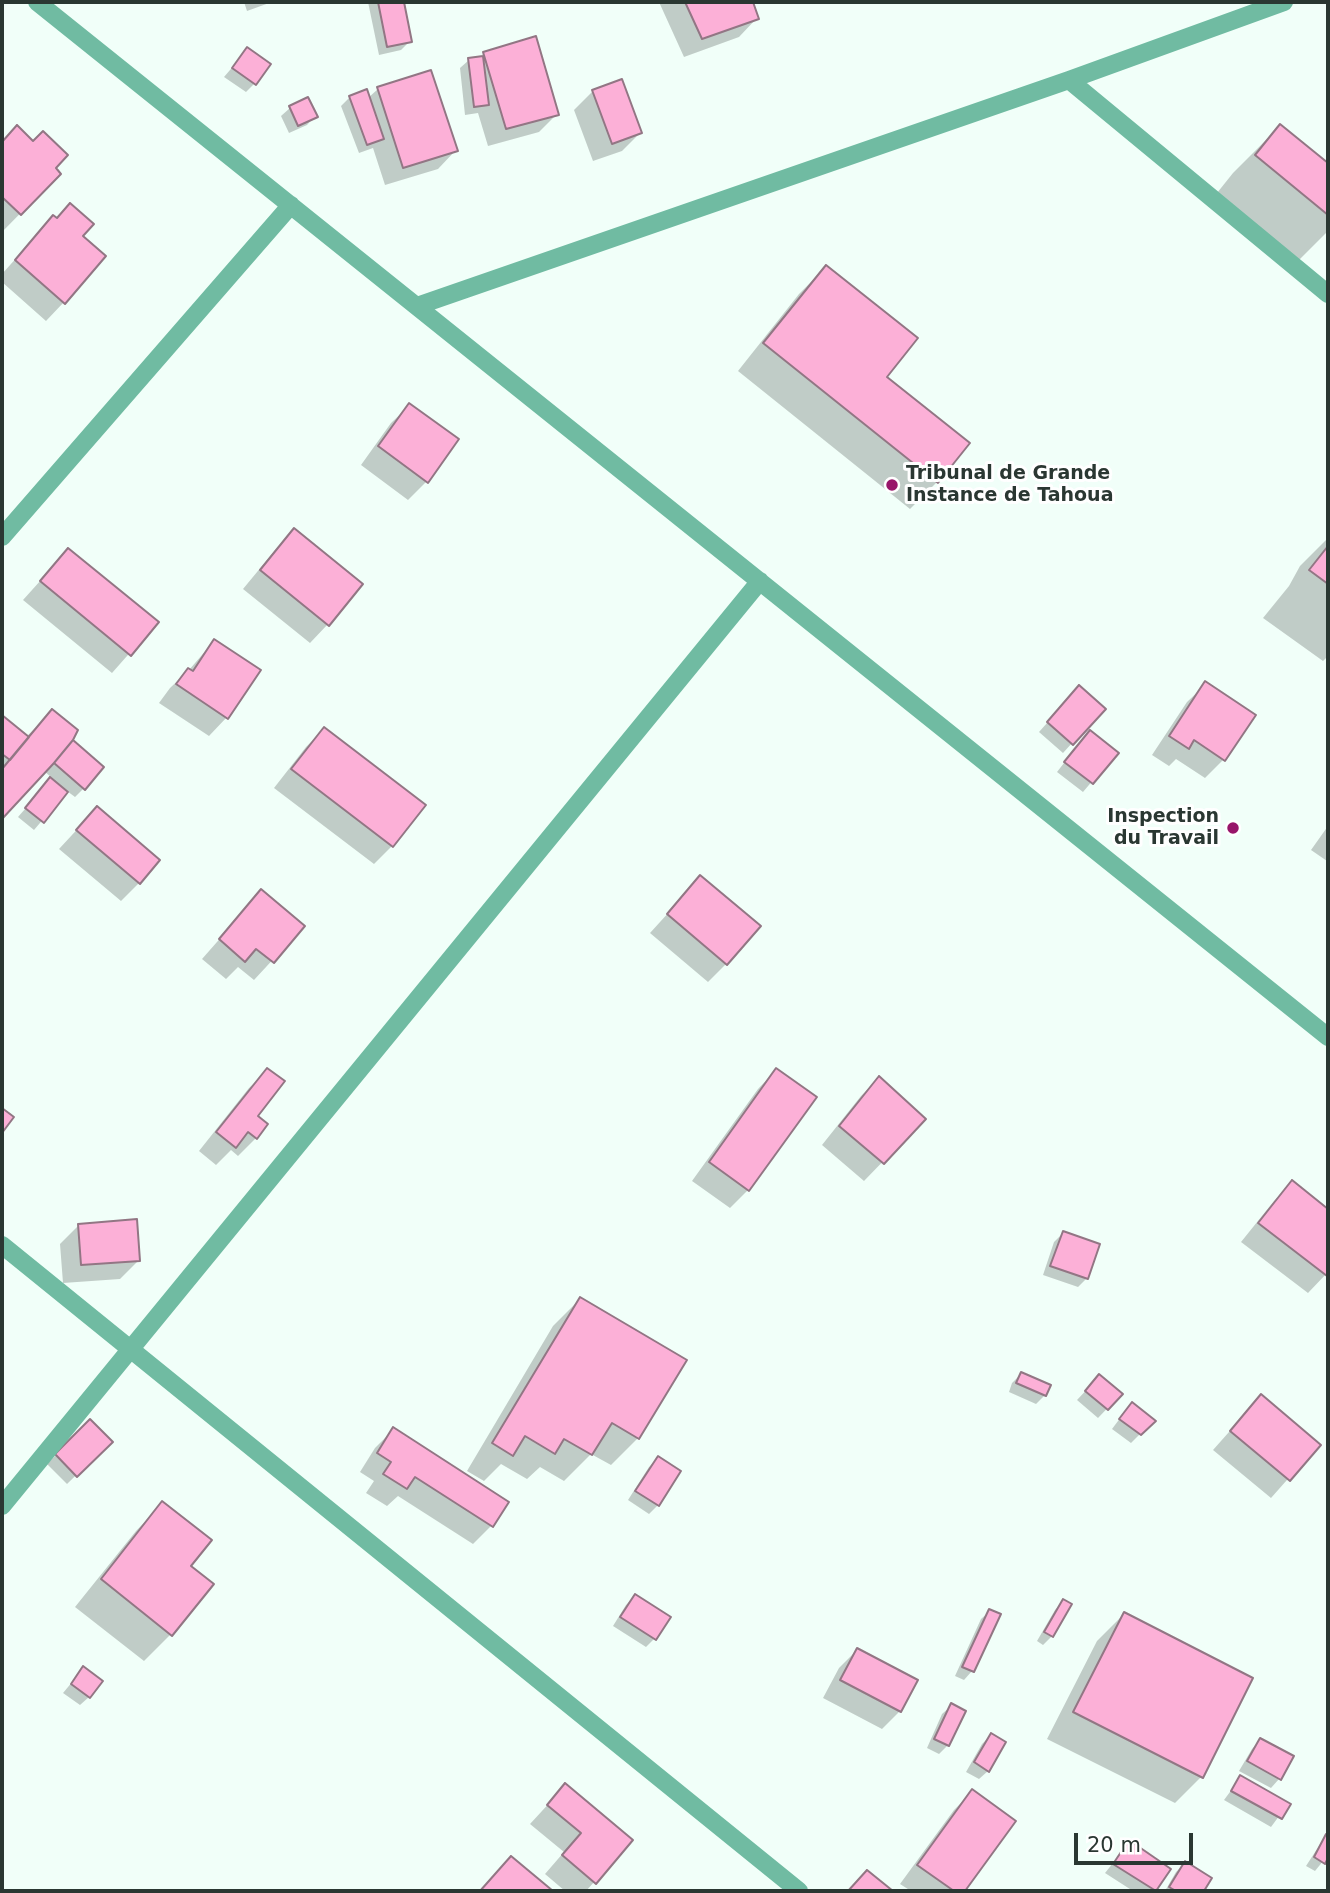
<!DOCTYPE html>
<style>
body{margin:0}
#map{position:relative;width:1330px;height:1893px;overflow:hidden;background:#f1fff9;font-family:"DejaVu Sans",sans-serif}
canvas{display:block}
.frame{position:absolute;inset:0;border:4px solid #2a3732;pointer-events:none}
.scale{position:absolute;left:1074px;top:1833px;width:119px;height:32px;box-sizing:border-box;border:4px solid #2a3732;border-top:0;padding-left:9px;font-size:21px;line-height:24px;white-space:nowrap;color:#2a3732;-webkit-text-stroke:5px #fff;paint-order:stroke}
</style>
<div id="map">
<canvas width="1330" height="1893"></canvas>
<div class="frame"></div>
<div class="scale">20 m</div>
</div>
<script>
const ctx = document.querySelector('canvas').getContext('2d');
ctx.lineJoin = 'round';
function paint(path, color) {
  ctx.fillStyle = color;
  ctx.fill(path, 'evenodd');
}
function poly(rows) {
  const path = new Path2D();
  for (const r of rows) {
    path.moveTo(r[0], r[1]);
    for (let i = 2; i < r.length; i += 2) path.lineTo(r[i], r[i + 1]);
  }
  return path;
}
function stroke(path, color, width, dash) {
  ctx.strokeStyle = color;
  ctx.lineWidth = width;
  ctx.lineCap = dash ? 'butt' : 'round';
  ctx.setLineDash(dash || []);
  ctx.stroke(path);
}
function write(font, color, halo, rows, align = 'center') {
  ctx.font = font + ' "DejaVu Sans",sans-serif';
  ctx.lineWidth = 6;
  ctx.setLineDash([]);
  ctx.textBaseline = 'middle';
  ctx.strokeStyle = halo;
  ctx.fillStyle = color;
  for (const [text, x, y, turn = 0] of rows) {
    ctx.save();
    ctx.translate(x, y);
    ctx.rotate((+turn || 0) * Math.PI / 180);
    ctx.textAlign = isNaN(turn) ? turn : align;
    if (halo) ctx.strokeText(text, 0, 0);
    ctx.fillText(text, 0, 0);
    ctx.restore();
  }
}
const shadow = poly([
 [244,2,272,2,247,11],
 [368,2,402,2,410,41,401,50,379,55],
 [659,2,751,2,757,18,739,37,684,57],
 [247,50,254,84,246,92,224,77],
 [484,53,557,114,539,132,488,146,478,113,465,115,460,68,469,60,479,58],
 [430,72,456,150,438,169,385,185,373,148,359,153,341,106,350,97,368,98,378,89],
 [593,91,640,133,622,151,593,161,574,110],
 [290,108,315,116,307,125,289,133,281,116],
 [1280,126,1328,165,1328,231,1290,269,1209,203,1233,173],
 [17,128,59,174,2,232,2,143],
 [53,217,81,236,64,302,46,321,2,282,2,274],
 [826,267,937,482,910,509,738,371,799,294],
 [410,405,426,482,408,500,361,465,391,423],
 [294,531,328,624,310,643,243,589,276,549],
 [1328,538,1328,656,1323,661,1263,618,1289,586,1300,566],
 [68,550,157,622,112,673,23,600],
 [214,641,227,717,209,736,159,703,170,688,189,670],
 [1206,684,1253,715,1223,760,1205,778,1176,759,1169,766,1152,755,1187,702],
 [1071,696,1103,709,1063,753,1039,732],
 [52,712,71,741,84,788,75,797,67,791,34,830,18,817,52,778,44,771,2,817,2,717,26,737],
 [324,729,423,805,392,846,374,864,274,788,306,747],
 [1081,741,1116,753,1083,792,1057,772],
 [97,808,139,883,121,901,59,849],
 [1328,826,1328,860,1327,861,1311,850],
 [700,878,726,964,708,982,650,933],
 [261,892,303,927,254,980,238,967,226,979,202,959],
 [268,1070,255,1117,256,1138,238,1156,231,1150,216,1165,199,1151,249,1088],
 [776,1070,748,1190,730,1208,692,1181,758,1089],
 [879,1078,924,1119,864,1181,822,1145,861,1096],
 [1292,1183,1328,1211,1328,1272,1308,1293,1241,1242,1274,1201],
 [79,1225,138,1261,120,1279,63,1283,60,1244],
 [1063,1233,1087,1278,1078,1287,1043,1275,1054,1242],
 [580,1299,684,1361,638,1438,611,1465,591,1454,564,1481,540,1467,527,1479,501,1464,484,1481,467,1471,553,1326],
 [1021,1374,1045,1395,1036,1404,1009,1392,1012,1383],
 [1091,1385,1121,1394,1098,1418,1077,1400],
 [1261,1396,1318,1445,1271,1498,1213,1450],
 [1124,1413,1153,1421,1131,1443,1112,1429],
 [90,1421,110,1442,67,1484,47,1464],
 [393,1430,507,1503,491,1526,473,1544,398,1496,387,1506,366,1493,374,1481,360,1472,375,1448],
 [658,1458,658,1505,649,1514,628,1500,649,1467],
 [162,1504,171,1634,144,1661,75,1607,136,1531],
 [635,1596,654,1639,646,1647,613,1626,626,1605],
 [1063,1601,1070,1605,1052,1636,1043,1645,1037,1641,1055,1610],
 [990,1611,972,1671,964,1680,955,1676,981,1619],
 [1124,1614,1202,1776,1175,1803,1047,1739,1097,1641],
 [857,1650,900,1711,882,1729,823,1698,839,1668],
 [83,1669,89,1697,80,1705,63,1693],
 [951,1706,948,1745,939,1754,927,1748,942,1714],
 [991,1735,988,1771,979,1779,966,1772,982,1744],
 [1260,1740,1292,1757,1279,1779,1271,1788,1239,1771,1252,1749],
 [1241,1777,1288,1804,1271,1827,1224,1800],
 [565,1786,631,1841,586,1891,565,1891,545,1874,564,1852,530,1824],
 [972,1792,1014,1821,963,1891,911,1891,900,1884,954,1810],
 [1328,1832,1328,1855,1315,1871,1306,1866],
 [1129,1843,1169,1869,1154,1891,1133,1891,1105,1873],
 [511,1858,550,1891,479,1891],
 [1185,1863,1210,1879,1202,1891,1165,1891,1176,1872]
]);
const building = poly([
 [378,2,404,2,412,42,387,47,378,2],
 [685,2,753,2,759,19,702,39,685,2],
 [536,36,559,115,506,129,483,52,536,36],
 [247,47,271,64,256,85,232,68,247,47],
 [483,56,489,105,474,107,468,58,483,56],
 [431,70,458,151,403,168,377,87,431,70],
 [622,79,642,133,612,144,592,90,622,79],
 [367,89,384,139,367,145,349,96,367,89],
 [308,97,318,117,298,126,289,106,308,97],
 [1280,124,1328,163,1328,215,1255,155,1280,124],
 [17,125,33,141,43,131,68,155,56,168,61,174,21,215,2,197,2,142,17,125],
 [70,203,94,224,83,236,106,256,65,304,15,260,53,215,57,218,70,203],
 [826,265,918,338,887,377,970,443,938,483,763,343,826,265],
 [409,403,459,439,428,483,378,446,409,403],
 [294,528,363,584,329,626,260,570,294,528],
 [1328,546,1328,584,1309,570,1328,546],
 [68,548,159,622,131,656,40,581,68,548],
 [214,639,261,670,228,719,176,684,188,668,193,671,214,639],
 [1205,681,1256,715,1225,761,1194,740,1189,749,1169,736,1205,681],
 [1079,685,1106,709,1073,745,1047,722,1079,685],
 [52,709,78,730,73,740,54,763,2,819,2,769,52,709],
 [2,715,29,737,10,760,2,754,2,715],
 [324,727,426,805,393,847,291,769,324,727],
 [1090,730,1119,753,1093,784,1064,762,1090,730],
 [73,740,104,767,85,790,54,763,73,740],
 [50,777,68,792,44,823,25,808,50,777],
 [97,806,160,860,140,884,76,830,97,806],
 [700,875,761,926,727,965,667,914,700,875],
 [261,889,305,926,274,963,256,949,245,962,219,939,261,889],
 [267,1068,285,1081,258,1116,268,1124,257,1139,248,1132,236,1148,216,1132,267,1068],
 [776,1068,817,1097,749,1191,709,1162,776,1068],
 [879,1076,926,1119,884,1164,839,1126,879,1076],
 [2,1108,14,1117,2,1133,2,1108],
 [1292,1180,1328,1209,1327,1276,1258,1223,1292,1180],
 [137,1219,140,1261,81,1265,78,1224,137,1219],
 [1063,1231,1100,1244,1088,1279,1050,1266,1063,1231],
 [580,1297,687,1360,639,1439,612,1423,592,1455,564,1439,555,1454,525,1436,513,1456,492,1443,580,1297],
 [1021,1372,1051,1385,1046,1396,1016,1383,1021,1372],
 [1099,1374,1123,1394,1108,1410,1085,1391,1099,1374],
 [1261,1394,1321,1445,1290,1481,1230,1431,1261,1394],
 [1132,1402,1156,1421,1141,1435,1119,1419,1132,1402],
 [90,1419,113,1442,77,1477,55,1454,90,1419],
 [393,1427,509,1502,493,1527,415,1477,407,1489,383,1474,391,1462,377,1453,393,1427],
 [658,1456,681,1471,659,1506,635,1491,658,1456],
 [162,1501,212,1540,191,1566,214,1584,172,1636,101,1579,162,1501],
 [635,1594,671,1617,656,1640,620,1617,635,1594],
 [1063,1599,1072,1604,1053,1637,1044,1632,1063,1599],
 [989,1609,1001,1614,974,1672,962,1667,989,1609],
 [1124,1612,1253,1678,1203,1778,1073,1712,1124,1612],
 [857,1648,918,1680,901,1712,840,1680,857,1648],
 [83,1666,103,1681,90,1698,71,1684,83,1666],
 [951,1703,966,1711,949,1746,934,1739,951,1703],
 [991,1733,1006,1742,989,1772,974,1762,991,1733],
 [1260,1738,1294,1756,1281,1780,1247,1761,1260,1738],
 [1240,1775,1291,1804,1282,1819,1231,1791,1240,1775],
 [565,1783,633,1840,596,1884,562,1855,581,1833,547,1805,565,1783],
 [972,1789,1016,1821,965,1891,954,1891,917,1865,972,1789],
 [1326,1834,1328,1835,1328,1858,1325,1864,1314,1857,1326,1834],
 [1129,1840,1171,1869,1156,1891,1113,1864,1129,1840],
 [511,1856,553,1891,480,1891,511,1856],
 [1185,1861,1212,1878,1204,1891,1176,1891,1169,1887,1185,1861],
 [867,1870,893,1891,848,1891,867,1870]
]);
const minor = poly([
 [37,2,1328,1037],
 [1069,80,1328,294],
 [417,306,1069,80,1284,2],
 [2,537,291,205],
 [2,1245,799,1891],
 [2,1506,760,581]
]);
const markers = [
 [892,485,7,"#98156a"],
 [1233,828,7,"#98156a"]
];
const poiNames = [
 ["Tribunal de Grande",906,474],
 ["Instance de Tahoua",906,496],
 ["Inspection",1219,817,"right"],
 ["du Travail",1219,839,"right"]
];
paint(shadow, '#0003');
paint(building, '#fcb0d7');
stroke(building, '#927684', 2);
stroke(minor, '#70bba2', 18);
for (const [x, y, r, color] of markers) {
  const dot = new Path2D();
  dot.arc(x, y, r, 0, 2 * Math.PI);
  ctx.fillStyle = color;
  ctx.fill(dot);
  stroke(dot, '#fff', 2.5);
}
write('bold 19px', '#2a3732', '#fff', poiNames, 'left');
</script>
